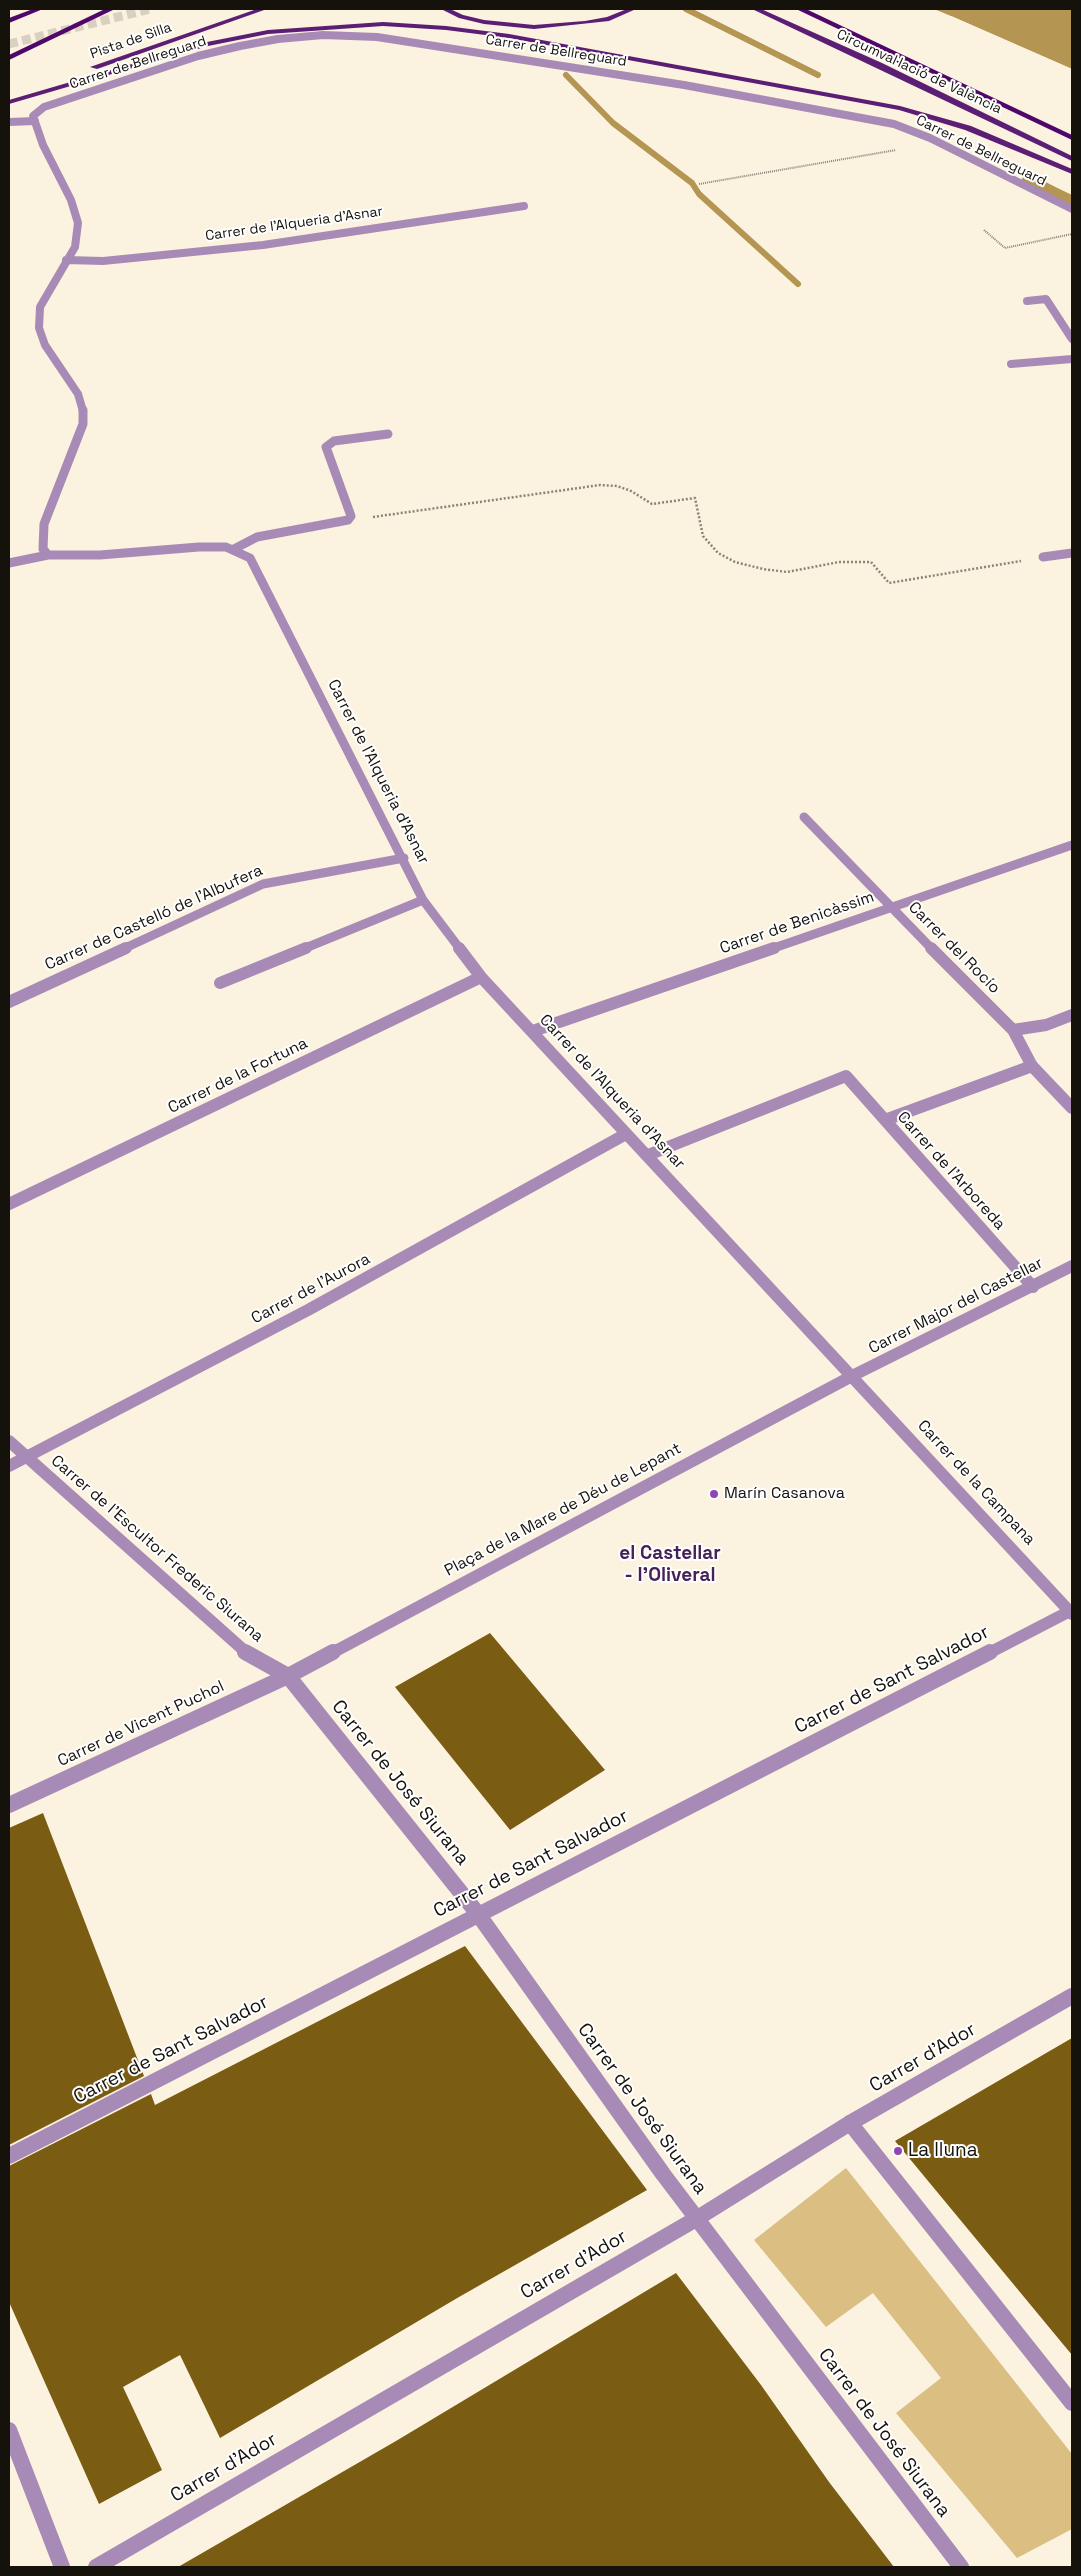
<!DOCTYPE html>
<meta charset="utf-8">
<style>
body{margin:0}
#map{position:relative;width:1081px;height:2576px;overflow:hidden;background:#fbf2e0;font-family:"Space Grotesk",sans-serif}
canvas{display:block}
.frame{position:absolute;inset:0;border:10px solid #15120b;pointer-events:none}
</style>
<div id="map">
<canvas width="1081" height="2576"></canvas>
<div class="frame"></div>
</div>
<script>
const ctx = document.querySelector('canvas').getContext('2d');
ctx.lineJoin = 'round';
function paint(path, color) {
  ctx.fillStyle = color;
  ctx.fill(path, 'evenodd');
}
function poly(rows) {
  const path = new Path2D();
  for (const r of rows) {
    path.moveTo(r[0], r[1]);
    for (let i = 2; i < r.length; i += 2) path.lineTo(r[i], r[i + 1]);
  }
  return path;
}
function stroke(path, color, width, dash) {
  ctx.strokeStyle = color;
  ctx.lineWidth = width;
  ctx.lineCap = dash ? 'butt' : 'round';
  ctx.setLineDash(dash || []);
  ctx.stroke(path);
}
function write(font, color, halo, rows, align = 'center') {
  ctx.font = font + ' "Space Grotesk",sans-serif';
  ctx.lineWidth = 4;
  ctx.setLineDash([]);
  ctx.textBaseline = 'middle';
  ctx.strokeStyle = halo;
  ctx.fillStyle = color;
  for (const [text, x, y, turn = 0] of rows) {
    ctx.save();
    ctx.translate(x, y);
    ctx.rotate((+turn || 0) * Math.PI / 180);
    ctx.textAlign = isNaN(turn) ? turn : align;
    if (halo) ctx.strokeText(text, 0, 0);
    ctx.fillText(text, 0, 0);
    ctx.restore();
  }
}
const green = poly([
 [846,2168,1072,2454,1072,2529,1017,2558,896,2413,941,2378,873,2293,826,2327,754,2240]
]);
const water = poly([
 [934,9,1072,9,1072,69,951,16]
]);
const pier = poly([
 [951,16,1072,69,1072,71,948,18]
]);
const stream = poly([
 [686,9,818,75],
 [566,75,613,123,692,183,699,194,798,284],
 [1035,180,1072,199]
]);
const canal = poly([
 [1031,176,1072,195,1072,210,1023,187,1020,182,1023,177,1031,176]
]);
const building = poly([
 [490,1633,605,1770,510,1830,395,1687],
 [43,1813,144,2076,9,2145,9,1828],
 [465,1946,647,2190,459,2297,220,2438,180,2355,123,2387,162,2470,99,2504,9,2302,9,2166,151,2094,155,2105],
 [1072,2038,1072,2355,895,2141],
 [676,2273,761,2385,829,2482,894,2567,178,2567,396,2441]
]);
const motorwayTunnel = poly([
 [9,44,150,9]
]);
const pathFar1 = poly([
 [699,184,896,150],
 [984,230,1005,248,1072,234]
]);
const path = poly([
 [373,517,600,485,617,486,631,491,652,504,695,498,703,536,718,553,735,562,763,569,787,572,839,562,871,562,889,583,1021,561]
]);
const service = poly([
 [234,549,257,537,348,520,351,516,326,447,334,441,388,434]
]);
const pedestrianFar1 = poly([
 [885,1120,1032,1066],
 [648,1155,846,1076,1033,1287]
]);
const pedestrian = poly([
 [850,2123,1072,2403]
]);
const minorFar3 = poly([
 [9,122,35,121],
 [66,260,103,261,263,245,524,206],
 [1027,301,1046,299,1072,339],
 [1011,364,1072,359],
 [83,411,78,394,45,345,39,328,40,307,75,247,78,223,71,200,43,145,33,116,44,107,198,56,240,46,278,39,323,35,377,37,684,85,894,124,930,138,1072,209]
]);
const minorFar2 = poly([
 [48,555,43,549,44,524,83,424,83,410],
 [1043,557,1072,553],
 [9,563,48,555,100,555,199,547,226,547,250,558,423,900,460,949],
 [804,817,932,949],
 [123,949,263,884,404,858],
 [303,949,423,900],
 [771,949,1072,845]
]);
const minorFar1 = poly([
 [459,948,481,977,1072,1614],
 [931,948,1013,1030,1032,1066,1072,1108],
 [220,983,306,948],
 [9,1002,126,948],
 [1013,1030,1046,1025,1072,1015],
 [533,1031,774,948],
 [9,1204,481,977],
 [9,1441,248,1654],
 [9,1466,308,1310,626,1134],
 [330,1654,854,1375,1072,1266],
 [987,1654,1072,1610]
]);
const minor = poly([
 [245,1652,288,1676,478,1914,663,2174,961,2567],
 [9,1805,288,1676,333,1652],
 [9,2156,990,1652],
 [9,2430,62,2567],
 [96,2567,696,2219,850,2123,1072,1996]
]);
const trunk = poly([
 [257,9,267,9,97,69,90,67,257,9],
 [441,9,450,9,463,15,484,20,534,25,585,21,607,17,627,9,636,9,609,21,534,29,484,24,459,18,441,9],
 [752,9,761,9,882,63,1072,156,1072,161,752,9],
 [383,22,446,26,509,34,900,106,971,126,1072,169,1072,174,965,130,899,110,509,38,446,30,383,26,268,34,208,46,9,104,9,100,207,42,268,30,383,22]
]);
const motorway = poly([
 [33,9,43,9,9,23,9,18,33,9],
 [105,9,115,9,9,60,9,55,105,9],
 [796,9,806,9,1072,135,1072,140,796,9]
]);
const markers = [
 [714,1494,5,"#9244b5"],
 [898,2151,5,"#9244b5"]
];
const farStreetnames = [
 ["Pista de Silla",131,41,-19],
 ["Carrer de Bellreguard",556,51,9],
 ["Carrer de Bellreguard",138,63,-18],
 ["Circumval·lació de València",919,72,25],
 ["Carrer de Bellreguard",981,151,26],
 ["Carrer de l'Alqueria d'Asnar",294,224,-8]
];
const streetNames = [
 ["Carrer de l'Alqueria d'Asnar",378,772,63],
 ["Carrer de Castelló de l'Albufera",154,918,-24],
 ["Carrer de Benicàssim",797,923,-19],
 ["Carrer del Rocío",954,948,45],
 ["Carrer de la Fortuna",238,1076,-26],
 ["Carrer de l'Alqueria d'Asnar",612,1092,47],
 ["Carrer de l'Arboreda",951,1171,48],
 ["Carrer de l'Aurora",311,1289,-28],
 ["Carrer Major del Castellar",956,1306,-27],
 ["Carrer de la Campana",976,1483,47],
 ["Plaça de la Mare de Déu de Lepant",563,1510,-28],
 ["Carrer de l'Escultor Frederic Siurana",157,1549,41],
 ["Carrer de Vicent Puchol",141,1724,-25]
];
const poiNames = [
 ["Marín Casanova",724,1494]
];
const quarterNames = [
 ["el Castellar",670,1554],
 ["- l'Oliveral",670,1576]
];
const nearStreetnames = [
 ["Carrer de Sant Salvador",892,1680,-27],
 ["Carrer de José Siurana",400,1783,51],
 ["Carrer de Sant Salvador",531,1864,-27],
 ["Carrer de Sant Salvador",171,2050,-27],
 ["Carrer d'Ador",923,2058,-30],
 ["Carrer de José Siurana",642,2109,54],
 ["Carrer d'Ador",574,2265,-30],
 ["Carrer de José Siurana",884,2433,53],
 ["Carrer d'Ador",224,2468,-30]
];
const nearPoinames = [
 ["La lluna",908,2151]
];
paint(green, '#dabe82');
paint(water, '#b49552');
paint(pier, '#fbf2e0');
stroke(stream, '#b49552', 6);
paint(canal, '#b49552');
paint(building, '#7a5d13');
stroke(motorwayTunnel, '#d8d0c0', 9, [9, 4.5]);
stroke(pathFar1, '#8a8478', 2, [1, 1]);
stroke(path, '#8a8478', 2.5, [2, 2]);
stroke(service, '#a78bb6', 9);
stroke(pedestrianFar1, '#a78bb6', 12);
stroke(pedestrian, '#a78bb6', 16);
stroke(minorFar3, '#a78bb6', 8);
stroke(minorFar2, '#a78bb6', 9);
stroke(minorFar1, '#a78bb6', 12);
stroke(minor, '#a78bb6', 16);
paint(trunk, '#5b1e74');
paint(motorway, '#4f086a');
for (const [x, y, r, color] of markers) {
  const dot = new Path2D();
  dot.arc(x, y, r, 0, 2 * Math.PI);
  ctx.fillStyle = color;
  ctx.fill(dot);
  stroke(dot, '#fff', 2);
}
write('14px', '#15120b', '#fff', farStreetnames);
write('16px', '#15120b', '#fff', streetNames);
write('16px', '#15120b', '#fff', poiNames, 'left');
write('bold 19px', '#462158', '#fff', quarterNames);
write('19px', '#15120b', '#fff', nearStreetnames);
write('19px', '#15120b', '#fff', nearPoinames, 'left');
</script>
